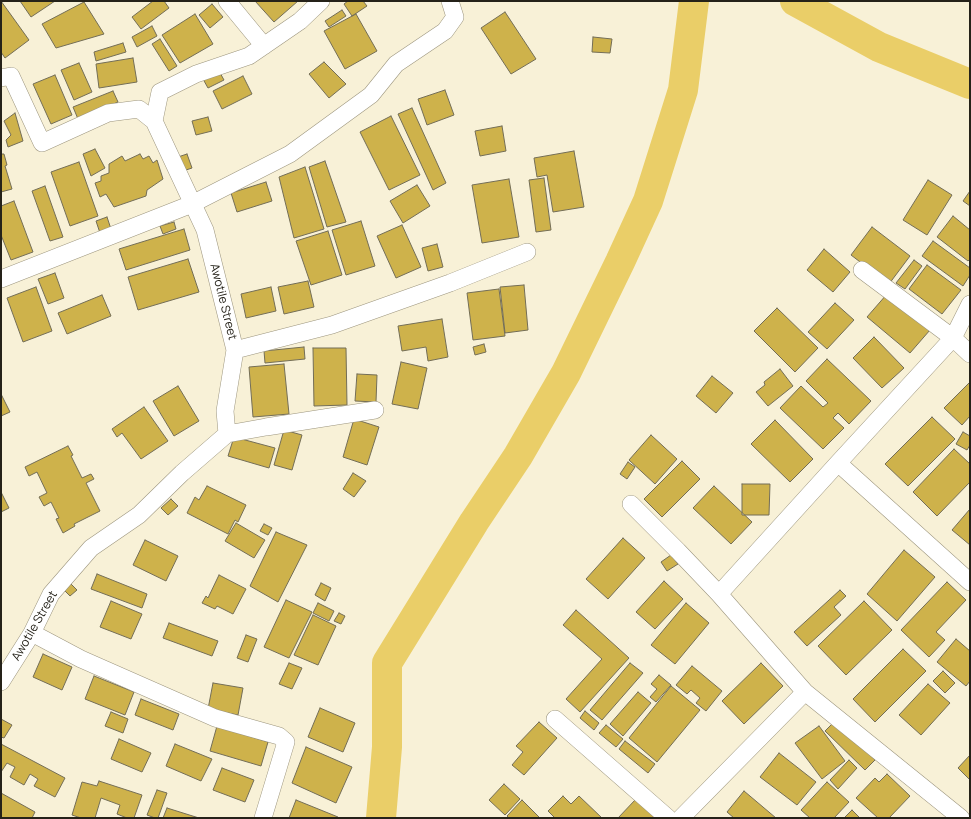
<!DOCTYPE html>
<style>
body{margin:0}
#map{position:relative;width:971px;height:819px;overflow:hidden;background:#f8f1d7;font-family:Manrope,sans-serif}
canvas{display:block}
.frame{position:absolute;inset:0;border:2px solid #252219;pointer-events:none}
</style>
<div id="map">
<canvas width="971" height="819"></canvas>
<div class="frame"></div>
</div>
<script>
const ctx = document.querySelector('canvas').getContext('2d');
ctx.lineJoin = 'round';
function poly(rows) {
  const path = new Path2D();
  for (const r of rows) {
    path.moveTo(r[0], r[1]);
    for (let i = 2; i < r.length; i += 2) path.lineTo(r[i], r[i + 1]);
  }
  return path;
}
function stroke(path, color, width, dash) {
  ctx.strokeStyle = color;
  ctx.lineWidth = width;
  ctx.lineCap = dash ? 'butt' : 'round';
  ctx.setLineDash(dash || []);
  ctx.stroke(path);
}
function paint(path, color) {
  ctx.fillStyle = color;
  ctx.fill(path, 'evenodd');
}
function write(font, color, halo, rows, align = 'center') {
  ctx.font = font + ' Manrope,sans-serif';
  ctx.lineWidth = 3.5;
  ctx.setLineDash([]);
  ctx.textBaseline = 'middle';
  ctx.strokeStyle = halo;
  ctx.fillStyle = color;
  for (const [text, x, y, turn = 0] of rows) {
    ctx.save();
    ctx.translate(x, y);
    ctx.rotate((+turn || 0) * Math.PI / 180);
    ctx.textAlign = isNaN(turn) ? turn : align;
    if (halo) ctx.strokeText(text, 0, 0);
    ctx.fillText(text, 0, 0);
    ctx.restore();
  }
}
const river = poly([
 [795,1,879,47,970,84],
 [381,818,387,747,387,663,474,522,518,456,566,373,620,262,648,201,683,90,694,1]
]);
const building = poly([
 [1,1,29,40,5,58,1,52,1,1],
 [20,1,55,1,31,17,20,1],
 [153,1,164,1,169,8,141,29,132,17,153,1],
 [255,1,298,1,274,22,255,1],
 [348,1,363,1,367,6,352,16,344,4,348,1],
 [84,2,104,34,56,48,42,24,84,2],
 [212,4,223,17,210,28,199,15,212,4],
 [342,10,346,16,329,27,325,21,342,10],
 [505,12,536,59,511,74,481,28,505,12],
 [195,14,213,44,180,63,162,35,195,14],
 [356,14,377,51,345,69,324,31,356,14],
 [152,26,157,36,137,47,132,37,152,26],
 [593,37,612,39,610,53,592,52,593,37],
 [160,39,177,66,169,71,152,44,160,39],
 [123,43,126,52,96,61,94,52,123,43],
 [133,58,137,82,99,88,96,64,133,58],
 [324,62,346,84,329,98,309,74,324,62],
 [79,63,92,92,74,100,61,70,79,63],
 [219,71,224,80,208,88,203,79,219,71],
 [55,75,72,115,51,124,33,84,55,75],
 [243,76,252,94,222,109,213,91,243,76],
 [445,90,454,115,427,125,418,99,445,90],
 [113,91,118,102,78,119,73,107,113,91],
 [412,108,446,183,433,190,398,114,412,108],
 [15,113,23,141,8,147,6,140,11,135,4,121,15,113],
 [391,116,420,175,389,190,360,132,391,116],
 [208,117,212,131,196,135,192,121,208,117],
 [502,126,506,151,480,156,475,131,502,126],
 [95,149,105,168,91,176,83,154,95,149],
 [574,151,584,207,553,212,547,175,537,177,534,158,574,151],
 [1,154,4,154,7,165,5,166,12,189,1,192,1,154],
 [140,154,143,159,149,156,153,163,157,160,163,179,147,190,146,196,114,207,106,194,100,197,95,183,101,181,101,176,109,173,109,164,122,156,125,161,140,154],
 [187,154,192,168,183,171,178,157,187,154],
 [325,161,346,222,327,227,309,167,325,161],
 [79,162,98,216,70,226,51,172,79,162],
 [305,167,324,229,294,238,279,177,305,167],
 [544,178,551,230,536,232,529,180,544,178],
 [509,179,519,237,482,243,472,185,509,179],
 [928,180,952,195,927,235,903,220,928,180],
 [266,182,272,201,237,212,231,193,266,182],
 [417,185,430,206,403,223,390,201,417,185],
 [45,186,63,237,50,241,32,191,45,186],
 [970,191,970,206,963,201,970,191],
 [14,201,33,252,11,260,1,235,1,206,14,201],
 [953,216,970,230,970,259,968,261,937,237,953,216],
 [107,217,111,229,100,233,96,221,107,217],
 [361,221,375,266,346,275,332,230,361,221],
 [174,222,176,229,163,234,160,226,174,222],
 [402,225,421,267,396,278,377,236,402,225],
 [872,227,910,256,889,284,851,255,872,227],
 [184,229,190,250,126,270,119,249,184,229],
 [328,231,342,275,311,285,296,241,328,231],
 [933,241,970,268,970,275,963,286,922,256,933,241],
 [437,244,443,267,428,271,422,248,437,244],
 [824,249,850,272,833,292,807,270,824,249],
 [188,259,199,292,138,310,128,277,188,259],
 [914,260,922,266,905,289,896,283,914,260],
 [927,265,961,290,942,314,909,289,927,265],
 [55,273,64,298,48,304,38,279,55,273],
 [308,281,314,307,284,314,278,287,308,281],
 [524,285,528,330,505,333,500,287,524,285],
 [36,287,52,331,23,342,7,298,36,287],
 [271,287,276,311,246,318,241,294,271,287],
 [499,289,505,336,473,340,467,293,499,289],
 [887,294,930,330,910,353,867,317,887,294],
 [102,295,111,316,67,334,58,313,102,295],
 [835,303,854,320,827,349,808,332,835,303],
 [777,308,818,348,795,372,754,331,777,308],
 [442,319,448,357,428,361,426,347,402,351,398,326,442,319],
 [874,337,904,368,882,388,853,358,874,337],
 [484,344,486,352,475,355,473,347,484,344],
 [304,347,305,359,265,363,264,351,304,347],
 [313,348,346,348,347,405,314,406,313,348],
 [827,359,871,401,849,424,838,413,833,418,844,428,823,449,780,408,801,386,823,407,828,403,806,381,827,359],
 [401,362,427,368,418,409,392,404,401,362],
 [284,364,289,414,253,417,249,367,284,364],
 [780,369,793,386,768,406,756,392,765,385,764,382,780,369],
 [357,374,377,375,376,402,355,401,357,374],
 [712,376,733,393,716,413,696,396,712,376],
 [970,382,970,416,962,425,944,408,970,382],
 [178,386,199,421,174,436,153,401,178,386],
 [1,394,10,412,1,416,1,394],
 [144,407,168,441,141,459,122,433,117,437,112,429,144,407],
 [932,417,955,439,908,486,885,464,932,417],
 [354,419,379,427,367,465,343,457,354,419],
 [775,420,813,459,790,482,751,444,775,420],
 [284,430,302,435,292,470,274,465,284,430],
 [963,432,970,436,970,445,967,450,956,444,963,432],
 [651,435,677,459,655,484,629,460,651,435],
 [234,437,275,448,269,468,228,456,234,437],
 [68,446,73,455,71,456,82,478,91,474,94,479,86,483,100,511,74,524,75,526,63,533,56,519,59,518,51,502,44,506,39,497,47,493,37,472,29,476,25,467,68,446],
 [954,449,970,464,970,482,937,516,913,492,954,449],
 [682,461,700,479,662,517,644,499,682,461],
 [628,462,635,467,627,479,620,474,628,462],
 [353,473,366,481,354,497,343,489,353,473],
 [742,484,770,484,769,515,742,515,742,484],
 [207,486,246,505,238,522,235,520,228,534,187,513,195,497,199,500,207,486],
 [714,486,752,522,731,544,693,508,714,486],
 [1,492,9,508,1,512,1,492],
 [171,499,178,506,168,515,161,508,171,499],
 [970,509,970,545,952,530,970,509],
 [236,523,265,540,254,558,225,541,236,523],
 [264,524,272,528,268,535,260,531,264,524],
 [276,532,307,545,278,602,250,586,276,532],
 [623,538,645,558,608,599,586,579,623,538],
 [145,540,178,556,166,581,133,565,145,540],
 [904,550,935,577,897,621,867,594,904,550],
 [671,555,678,564,667,571,661,562,671,555],
 [97,574,147,594,142,608,91,589,97,574],
 [219,575,246,589,233,614,217,606,215,609,202,603,206,596,208,598,219,575],
 [664,581,683,599,655,629,636,612,664,581],
 [947,582,966,600,936,632,945,640,929,657,901,630,947,582],
 [321,583,331,588,325,601,315,595,321,583],
 [71,584,77,590,70,596,64,590,71,584],
 [840,590,846,596,834,607,841,615,807,646,794,632,840,590],
 [286,600,312,612,289,658,264,647,286,600],
 [111,601,142,614,131,639,100,627,111,601],
 [864,601,892,630,846,675,818,646,864,601],
 [318,603,334,611,329,621,313,613,318,603],
 [686,603,709,623,675,664,651,645,686,603],
 [576,610,629,658,580,712,566,699,602,659,563,625,576,610],
 [339,613,345,616,341,624,334,621,339,613],
 [313,615,336,626,318,665,294,655,313,615],
 [169,623,218,641,212,656,163,638,169,623],
 [246,635,257,639,248,662,237,658,246,635],
 [956,639,970,651,970,681,966,686,937,662,956,639],
 [903,649,926,671,875,722,853,699,903,649],
 [43,654,72,667,62,690,33,677,43,654],
 [289,663,302,668,292,689,279,684,289,663],
 [630,663,643,673,602,720,590,710,630,663],
 [761,663,783,686,744,724,722,701,761,663],
 [692,666,722,691,706,711,696,703,700,698,691,690,687,694,676,685,692,666],
 [943,671,955,683,945,693,933,681,943,671],
 [659,675,671,685,656,702,650,697,657,689,651,684,659,675],
 [94,676,134,692,125,715,85,699,94,676],
 [213,683,243,688,238,715,208,709,213,683],
 [928,684,950,703,921,735,899,715,928,684],
 [671,686,700,710,657,762,629,738,671,686],
 [638,692,651,703,623,736,610,724,638,692],
 [141,699,179,714,173,730,135,715,141,699],
 [320,708,355,723,343,752,308,737,320,708],
 [585,711,599,723,594,730,580,718,585,711],
 [111,712,128,719,123,733,105,726,111,712],
 [1,719,12,725,4,738,1,737,1,719],
 [835,721,875,760,865,770,825,731,835,721],
 [539,722,557,738,524,775,512,765,523,752,516,746,539,722],
 [606,725,623,739,616,747,599,733,606,725],
 [217,726,268,742,261,766,210,751,217,726],
 [819,726,845,761,822,779,795,743,819,726],
 [119,739,151,753,142,772,111,759,119,739],
 [625,741,655,764,648,773,619,749,625,741],
 [1,744,65,778,55,797,34,786,38,779,30,774,24,785,10,777,15,767,7,763,1,772,1,744],
 [175,744,212,759,201,781,166,766,175,744],
 [306,747,352,767,336,803,292,783,306,747],
 [779,753,816,782,797,805,760,777,779,753],
 [970,755,970,780,958,768,970,755],
 [849,760,857,768,838,789,830,780,849,760],
 [222,768,254,780,245,802,213,790,222,768],
 [887,774,910,796,889,818,878,818,856,798,875,778,879,782,887,774],
 [99,781,142,795,134,818,127,818,117,814,120,805,101,798,95,818,81,818,72,815,82,782,97,786,99,781],
 [827,782,849,802,834,818,810,818,801,810,827,782],
 [504,784,520,799,505,815,489,800,504,784],
 [157,790,167,793,158,818,155,818,147,815,157,790],
 [744,791,776,818,734,818,727,812,744,791],
 [1,793,35,812,32,818,1,818,1,793],
 [563,796,571,804,579,796,602,818,555,818,548,811,563,796],
 [636,799,656,818,618,818,636,799],
 [296,800,338,817,338,818,289,818,296,800],
 [522,800,540,818,509,818,507,816,522,800],
 [167,808,199,818,163,818,167,808],
 [852,810,860,818,844,818,852,810]
]);
const street = poly([
 [227,1,264,46],
 [1,78,11,76,42,143,108,113,139,109,154,121,205,230,235,350,225,411,227,434,182,473,139,515,91,548,51,594,32,633,1,682],
 [154,121,160,92,196,74,249,56,300,21,321,1],
 [862,270,953,338,970,354],
 [1,279,192,204,290,154,371,95,396,64,445,31,455,17,450,1],
 [235,350,332,325,450,283,527,252],
 [227,434,266,427,375,410],
 [838,463,970,582],
 [631,504,678,551,719,594,805,692,961,818],
 [719,594,838,463,953,338,970,304],
 [32,633,81,659,215,718,279,736,286,742,263,818],
 [555,719,668,818],
 [681,818,805,692]
]);
const streetNames = [
 ["Awotile Street",223,302,76],
 ["Awotile Street",35,626,-60]
];
stroke(river, '#eace68', 30);
paint(building, '#ceb24b');
stroke(building, '#736d56', 1);
stroke(street, '#9c957e', 18);
stroke(street, '#fff', 17);
write('12px', '#252219', '#fff', streetNames);
</script>
